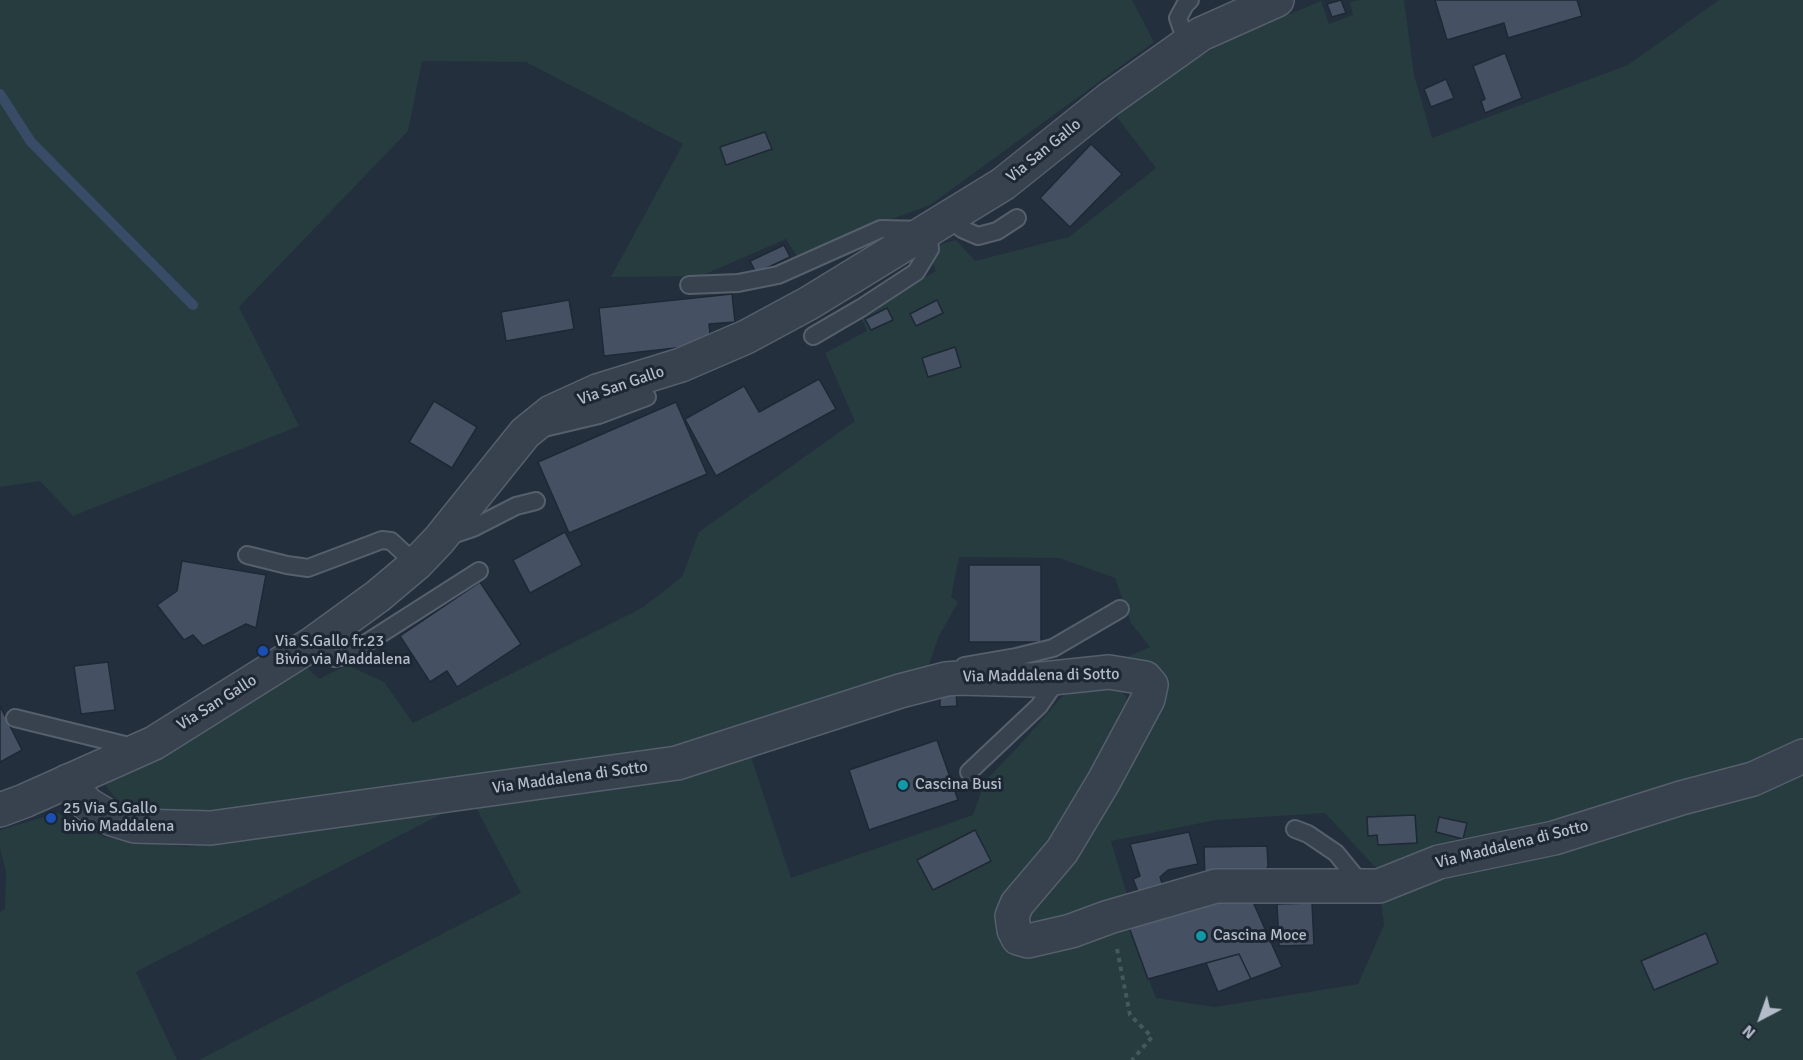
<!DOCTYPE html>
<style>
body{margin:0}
#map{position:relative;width:1803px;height:1060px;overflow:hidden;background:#242f3e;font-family:Signika,sans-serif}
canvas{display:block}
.north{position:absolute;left:1731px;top:988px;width:60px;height:60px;-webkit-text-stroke:4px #1d2633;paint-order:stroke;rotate:221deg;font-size:16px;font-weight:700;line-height:24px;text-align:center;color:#b4bcc9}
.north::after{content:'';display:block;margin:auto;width:21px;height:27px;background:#b4bcc9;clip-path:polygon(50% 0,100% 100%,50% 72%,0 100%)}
</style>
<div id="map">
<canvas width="1803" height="1060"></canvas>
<div class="north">N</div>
</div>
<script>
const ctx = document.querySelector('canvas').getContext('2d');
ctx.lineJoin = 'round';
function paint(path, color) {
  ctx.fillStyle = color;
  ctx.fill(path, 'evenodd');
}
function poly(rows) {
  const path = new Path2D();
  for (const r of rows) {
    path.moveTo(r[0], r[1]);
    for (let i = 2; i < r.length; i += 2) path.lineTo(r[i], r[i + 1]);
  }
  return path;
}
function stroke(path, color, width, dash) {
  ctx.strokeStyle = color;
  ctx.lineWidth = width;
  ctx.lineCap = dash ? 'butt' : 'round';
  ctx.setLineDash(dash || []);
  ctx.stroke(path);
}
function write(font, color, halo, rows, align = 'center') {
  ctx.font = font + ' Signika,sans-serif';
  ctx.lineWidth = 6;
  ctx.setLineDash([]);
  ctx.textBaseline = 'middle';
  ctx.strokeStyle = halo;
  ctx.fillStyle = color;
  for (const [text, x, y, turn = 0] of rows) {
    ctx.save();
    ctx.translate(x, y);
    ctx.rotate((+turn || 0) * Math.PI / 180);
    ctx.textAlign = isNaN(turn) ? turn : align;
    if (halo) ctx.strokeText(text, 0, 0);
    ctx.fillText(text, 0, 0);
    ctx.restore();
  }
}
const green = poly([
 [0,0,1132,0,1154,42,930,205,839,238,798,258,786,239,701,276,611,277,683,144,526,62,422,61,408,131,239,307,299,426,73,516,40,481,0,487],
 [1360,0,1404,0,1414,75,1432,138,1628,65,1719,0,1803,0,1803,1060,199,1060,521,893,473,802,749,751,791,878,973,815,985,781,1017,748,1066,692,1111,687,1120,690,1126,696,1128,704,1060,836,1002,903,995,930,1019,953,1126,919,1156,998,1215,1007,1358,984,1384,925,1377,869,1325,813,1216,820,1111,841,1130,905,1044,926,1028,920,1031,903,1074,851,1166,696,1159,676,1103,667,1150,647,1131,623,1115,578,1059,558,959,557,951,597,958,602,939,636,927,670,684,747,224,814,147,814,117,800,104,784,301,662,319,679,347,665,384,682,413,723,642,608,682,577,699,532,855,421,825,353,867,331,860,315,936,271,929,254,942,244,956,240,975,261,1069,237,1156,168,1112,111,1167,76,1228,40,1321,1,1329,24,1353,15,1350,2],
 [455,807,136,972,177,1060,0,1060,0,912,5,909,6,872,0,848,0,830,58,813,104,837,187,847]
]);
const stream = poly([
 [0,94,31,142,193,305]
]);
const building = poly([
 [1341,0,1346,13,1332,17,1327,4,1341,0],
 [1435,0,1577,0,1582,16,1508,38,1504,23,1447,40,1435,0],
 [1505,53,1522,98,1485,113,1481,101,1485,99,1473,66,1505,53],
 [1446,79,1454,98,1431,107,1424,89,1446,79],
 [765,132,772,149,726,165,720,147,765,132],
 [1091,144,1122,174,1070,227,1040,198,1091,144],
 [784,245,790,257,756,273,750,261,784,245],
 [732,294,735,322,709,324,711,344,604,356,599,308,732,294],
 [569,300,574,329,506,341,501,312,569,300],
 [937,300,943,313,916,326,910,314,937,300],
 [887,308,893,320,871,330,865,319,887,308],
 [955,347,961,367,928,377,922,358,955,347],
 [819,379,836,409,716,476,685,419,744,386,759,412,819,379],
 [434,401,477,427,452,468,409,442,434,401],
 [676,402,707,474,569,533,538,462,676,402],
 [565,532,582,565,530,593,513,560,565,532],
 [182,561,266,575,256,628,246,624,203,646,193,635,184,640,157,605,177,591,182,561],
 [969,565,1041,565,1041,642,969,642,969,565],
 [480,582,521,644,457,687,447,671,430,682,400,636,480,582],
 [108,662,115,710,81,714,74,666,108,662],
 [940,694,956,694,957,706,940,707,940,694],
 [0,706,22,750,0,762,0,706],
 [937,740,958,800,869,830,849,770,937,740],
 [1415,815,1417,843,1378,845,1377,835,1368,836,1367,817,1415,815],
 [1439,817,1467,823,1463,839,1436,832,1439,817],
 [975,830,991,861,933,890,917,860,975,830],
 [1189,832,1198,864,1168,870,1160,877,1166,895,1142,902,1133,879,1140,876,1130,844,1189,832],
 [1267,846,1268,866,1260,881,1205,882,1204,847,1267,846],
 [1249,893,1282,967,1251,979,1239,954,1148,979,1126,919,1249,893],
 [1312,903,1314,945,1279,946,1277,904,1312,903],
 [1706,933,1718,963,1654,990,1641,961,1706,933],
 [1239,954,1251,979,1218,992,1206,963,1239,954]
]);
const path = poly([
 [1117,949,1130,1015,1152,1037,1132,1060]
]);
const service = poly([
 [1187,44,1178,18,1185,5,1190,0],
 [950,216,962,229,978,236,997,231,1017,218],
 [689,285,738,283,778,275,881,229,928,230,930,249,916,272,861,308,813,336],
 [544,428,599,415,647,397],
 [449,536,473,528,516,506,536,501],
 [247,555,287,565,308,568,382,540,391,541,416,564],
 [312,644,324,654,335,658,346,656,479,571],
 [964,666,1016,657,1053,648,1120,609],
 [15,718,137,748],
 [969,772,1039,706,1059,677],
 [1295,829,1308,834,1336,853,1363,886]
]);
const minor = poly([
 [68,781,87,804,112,819,135,826,211,828,677,763,900,691,946,679,959,678,1033,680,1109,672,1145,678,1151,685,1148,699,1104,781,1062,851,1017,904,1012,916,1014,930,1018,938,1028,941,1071,931,1109,917,1216,886,1379,886,1439,862,1554,838,1681,798,1753,779,1803,756]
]);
const tertiary = poly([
 [0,810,24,801,154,743,312,644,378,596,416,564,439,540,525,433,551,412,597,391,681,365,746,337,809,303,1003,184,1108,100,1201,34,1277,0]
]);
const markers = [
 [263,651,6,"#1a4fb4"],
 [903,785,6,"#0f9aa8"],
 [51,818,6,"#1a4fb4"],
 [1201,936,6,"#0f9aa8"]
];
const streetNames = [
 ["Via San Gallo",1044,151,-39],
 ["Via San Gallo",621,386,-19],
 ["Via Maddalena di Sotto",1041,676,-1],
 ["Via San Gallo",217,703,-32],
 ["Via Maddalena di Sotto",570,778,-8],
 ["Via Maddalena di Sotto",1512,845,-14]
];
const poiNames = [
 ["Via S.Gallo fr.23",275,642],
 ["Bivio via Maddalena",275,660],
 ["Cascina Busi",915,785],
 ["25 Via S.Gallo",63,809],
 ["bivio Maddalena",63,827],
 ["Cascina Moce",1213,936]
];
paint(green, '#263c3f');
stroke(stream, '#394c67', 10);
paint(building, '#455162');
stroke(building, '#1f2835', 1.5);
stroke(service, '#565f6c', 20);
stroke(minor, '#565f6c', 36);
stroke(tertiary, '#565f6c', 36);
stroke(path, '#44595c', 4, [4.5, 4.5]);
stroke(service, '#38414e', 16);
stroke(minor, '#38414e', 33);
stroke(tertiary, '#38414e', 33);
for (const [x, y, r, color] of markers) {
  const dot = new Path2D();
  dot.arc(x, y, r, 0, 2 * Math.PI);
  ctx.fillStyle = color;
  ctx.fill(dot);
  stroke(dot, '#1d2633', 2);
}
write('16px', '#b4bcc9', '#1d2633', streetNames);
write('16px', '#b4bcc9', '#1d2633', poiNames, 'left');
</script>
